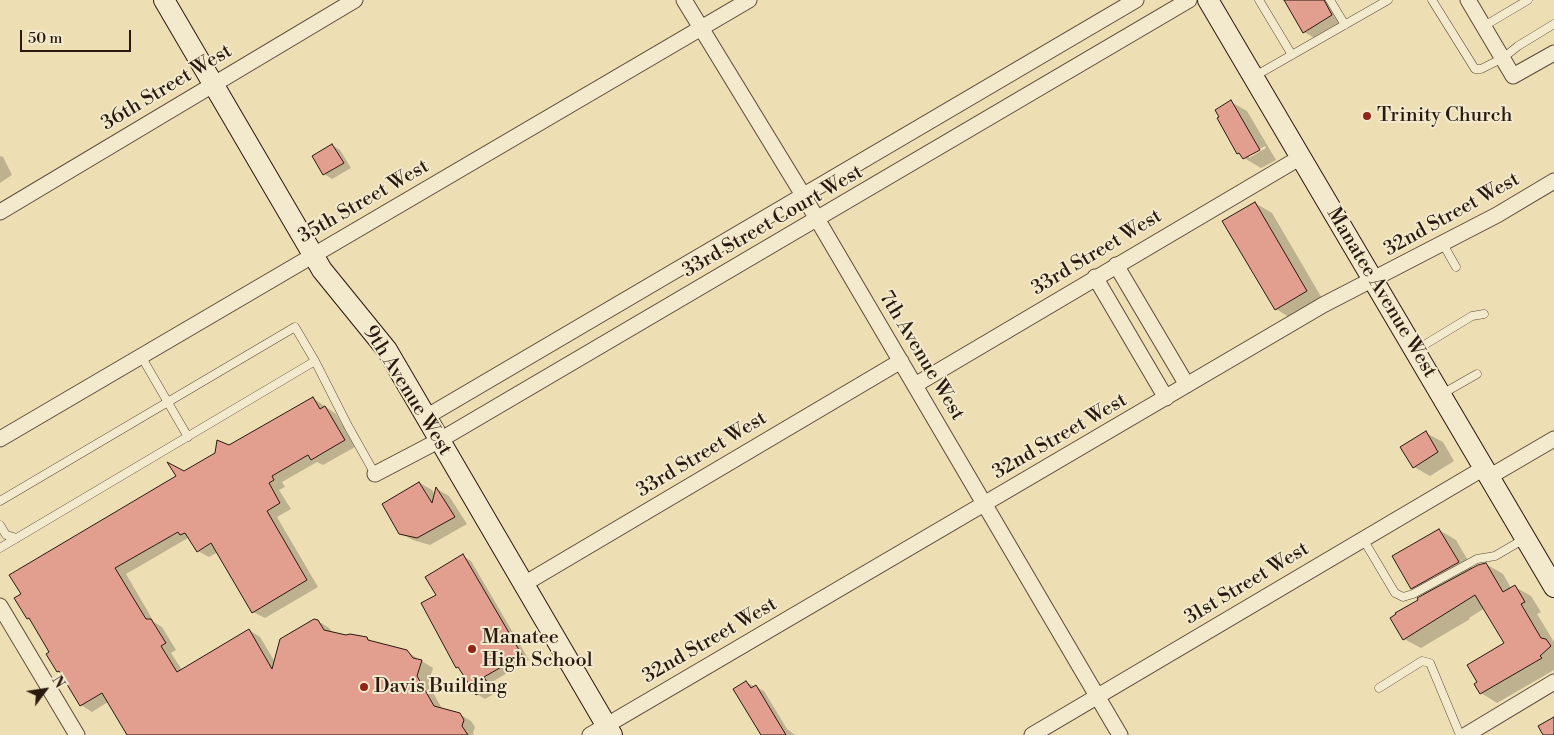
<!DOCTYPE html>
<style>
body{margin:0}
#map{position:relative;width:1554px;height:735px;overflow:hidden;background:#eddeb4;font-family:"Libre Bodoni",serif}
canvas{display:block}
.north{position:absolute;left:20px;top:665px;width:50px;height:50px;-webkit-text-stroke:4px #f3eace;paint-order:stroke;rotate:59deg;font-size:14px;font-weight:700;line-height:20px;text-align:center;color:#2a190f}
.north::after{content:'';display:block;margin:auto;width:18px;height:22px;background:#2a190f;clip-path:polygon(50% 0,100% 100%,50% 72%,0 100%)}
.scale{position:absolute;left:20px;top:30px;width:111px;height:22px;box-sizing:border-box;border:2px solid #2a190f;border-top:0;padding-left:6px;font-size:15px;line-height:18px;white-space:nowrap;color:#2a190f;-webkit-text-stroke:4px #f3eace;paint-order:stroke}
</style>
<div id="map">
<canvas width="1554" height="735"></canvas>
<div class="north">N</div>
<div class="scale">50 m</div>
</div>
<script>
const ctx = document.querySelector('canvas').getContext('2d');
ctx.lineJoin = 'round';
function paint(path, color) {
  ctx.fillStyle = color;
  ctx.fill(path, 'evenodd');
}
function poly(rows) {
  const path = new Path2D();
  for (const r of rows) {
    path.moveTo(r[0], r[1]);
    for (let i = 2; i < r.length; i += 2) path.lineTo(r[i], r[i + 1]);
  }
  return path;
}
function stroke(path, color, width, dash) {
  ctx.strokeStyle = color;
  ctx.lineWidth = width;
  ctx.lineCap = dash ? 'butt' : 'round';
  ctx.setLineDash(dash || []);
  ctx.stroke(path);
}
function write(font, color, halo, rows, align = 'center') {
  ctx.font = font + ' "Libre Bodoni",serif';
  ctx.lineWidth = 4;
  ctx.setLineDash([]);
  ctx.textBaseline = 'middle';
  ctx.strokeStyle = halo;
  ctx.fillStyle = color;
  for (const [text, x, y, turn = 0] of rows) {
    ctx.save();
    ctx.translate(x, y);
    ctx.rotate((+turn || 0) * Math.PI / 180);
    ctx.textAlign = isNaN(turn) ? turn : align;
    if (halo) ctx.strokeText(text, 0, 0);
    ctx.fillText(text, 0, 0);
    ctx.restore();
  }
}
const shadow = poly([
 [1285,0,1333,0,1348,24,1320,41,1304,32],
 [1231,102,1247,111,1276,160,1261,168,1244,158,1238,153],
 [1265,146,1266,148,1249,158,1249,155],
 [332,145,340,150,351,168,332,179,324,174],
 [0,156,3,157,12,175,0,183],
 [1255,203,1272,213,1323,300,1292,319,1276,309],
 [313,398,336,414,355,447,323,465,317,462,282,482,285,487,279,490,291,509,277,517,318,587,265,618,253,612,218,552,209,557,198,551,191,540,188,538,126,574,154,622,162,627,176,650,171,653,182,670,249,630,260,637,275,662,318,621,329,628,333,633,367,638,373,642,406,651,433,668,428,684,443,710,459,714,471,721,475,727,473,733,474,735,128,735,108,702,92,712,81,705,63,674,58,671,50,652,32,620,28,618,184,473],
 [1426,433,1443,442,1454,461,1430,476,1414,467],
 [420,483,432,490,435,496,437,489,449,496,467,524,430,545,413,540,400,533],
 [1439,530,1456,540,1473,569,1486,564,1503,574,1511,588,1515,587,1531,596,1541,612,1537,614,1554,642,1554,670,1497,703,1481,693,1479,682,1506,643,1485,608,1469,618,1470,619,1421,648,1404,639,1420,600,1425,595,1412,588],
 [463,556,471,561,529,660,492,682,497,692,485,699,477,694,460,669,457,667],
 [746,682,764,691,787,729,795,735,768,735]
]);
const building = poly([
 [1284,0,1324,0,1332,15,1303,33,1284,0],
 [1231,100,1260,150,1243,159,1239,153,1237,154,1217,118,1219,117,1215,110,1231,100],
 [332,144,344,163,323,175,312,156,332,144],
 [1255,202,1307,291,1275,310,1222,221,1255,202],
 [313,397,320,409,325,406,345,440,311,460,308,455,272,476,274,480,269,483,280,503,267,511,307,580,252,613,211,543,197,552,185,533,180,535,178,532,115,568,146,619,151,619,166,643,161,646,177,672,249,629,272,669,280,639,314,619,318,620,324,630,346,635,350,634,367,637,368,640,407,650,413,658,422,660,417,676,434,706,460,713,464,720,462,726,468,735,127,735,102,693,80,706,59,671,57,672,46,654,49,652,29,618,27,619,14,598,21,594,9,575,176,476,167,462,184,471,215,453,217,440,229,445,313,397],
 [1426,431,1438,452,1413,468,1400,447,1426,431],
 [419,482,432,503,436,487,455,517,417,538,399,534,382,504,419,482],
 [1439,529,1459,562,1411,589,1392,556,1439,529],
 [463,554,522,655,484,677,490,687,476,695,458,667,456,668,421,603,436,595,425,577,463,554],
 [1486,563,1503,592,1515,585,1525,602,1521,604,1541,638,1546,639,1551,646,1540,656,1542,658,1480,694,1474,684,1477,682,1467,665,1504,643,1475,595,1403,640,1390,618,1396,614,1395,613,1418,600,1417,598,1478,565,1486,563],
 [746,681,751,688,756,685,786,735,761,735,733,689,746,681],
 [1554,717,1554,735,1543,735,1538,726,1554,717]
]);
const lane = poly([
 [1259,0,1292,55],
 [1330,0,1345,25],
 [1432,0,1475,69,1481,69,1503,58,1518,46,1554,24],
 [1484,26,1528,0],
 [1255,76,1388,0],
 [1443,244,1456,267],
 [1416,350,1472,316,1484,314],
 [141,356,188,437],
 [1442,394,1477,374],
 [0,501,295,327,315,361,348,426,375,474],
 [0,525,6,535,17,538],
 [1363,539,1395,593,1403,597,1413,594,1477,559,1495,556,1524,539],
 [0,548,315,361],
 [1379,688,1422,661,1430,663,1460,735]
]);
const street = poly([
 [684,0,803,195,1120,735],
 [1468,0,1513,76,1554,53],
 [0,212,355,0],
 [1116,265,1187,385],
 [1095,277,1166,398],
 [915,385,1301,157],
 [426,417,1136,0],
 [0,439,749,0],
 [375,474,440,440,1189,0],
 [1489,477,1554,439],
 [524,584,901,361],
 [0,606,77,735],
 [590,735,1323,305,1497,215,1554,181],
 [1032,735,1484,468],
 [1466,735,1554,682]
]);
const secondary = poly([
 [164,0,322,270,387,350,612,735],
 [1208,0,1554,587]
]);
const markers = [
 [1367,116,5,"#8f2418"],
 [472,649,5,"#8f2418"],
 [364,687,5,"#8f2418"]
];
const streetNames = [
 ["36th Street West",167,88,-31],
 ["35th Street West",364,202,-30],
 ["32nd Street West",1452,215,-29],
 ["33rd Street Court West",773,222,-30],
 ["33rd Street West",1097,253,-31],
 ["Manatee Avenue West",1381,293,59],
 ["7th Avenue West",921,356,59],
 ["9th Avenue West",407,391,58],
 ["32nd Street West",1060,437,-30],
 ["33rd Street West",702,455,-31],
 ["31st Street West",1247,584,-31],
 ["32nd Street West",710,641,-30]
];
const poiNames = [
 ["Trinity Church",1377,116],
 ["Manatee",482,638],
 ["High School",482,661],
 ["Davis Building",374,687]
];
paint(shadow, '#0003');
paint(building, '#e29f8f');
stroke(building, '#2a190f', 1);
stroke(lane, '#5b4a38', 9);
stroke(street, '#5b4a38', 17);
stroke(secondary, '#2a190f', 22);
stroke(lane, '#f3eace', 8);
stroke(street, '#f3eace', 15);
stroke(secondary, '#f3eace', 20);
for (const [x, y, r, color] of markers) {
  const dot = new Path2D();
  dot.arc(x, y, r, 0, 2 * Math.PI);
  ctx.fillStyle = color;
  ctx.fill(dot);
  stroke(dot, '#f3eace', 2);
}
write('20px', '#2a190f', '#f3eace', streetNames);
write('20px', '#2a190f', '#f3eace', poiNames, 'left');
</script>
